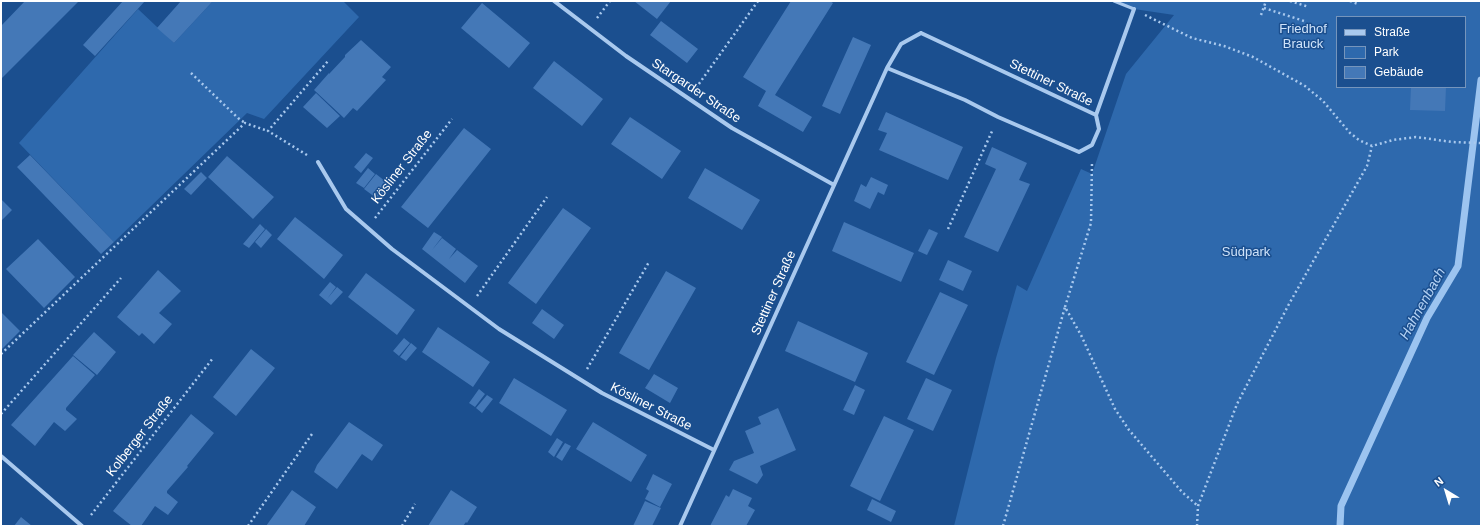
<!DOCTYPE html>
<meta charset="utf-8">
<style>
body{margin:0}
#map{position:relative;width:1482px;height:527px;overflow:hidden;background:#1b4f8f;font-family:Arial,sans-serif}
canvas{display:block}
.frame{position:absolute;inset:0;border:2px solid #fff;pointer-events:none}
.legend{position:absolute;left:1336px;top:16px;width:130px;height:72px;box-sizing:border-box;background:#1b4f8f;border:1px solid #7695bc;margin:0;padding:5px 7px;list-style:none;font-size:12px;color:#fff}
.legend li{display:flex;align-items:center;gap:8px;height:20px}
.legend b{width:20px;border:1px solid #7695bc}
.north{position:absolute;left:1426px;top:471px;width:40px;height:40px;-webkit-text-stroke:3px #1b4f8f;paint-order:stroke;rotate:322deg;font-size:11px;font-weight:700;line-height:16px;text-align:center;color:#fff}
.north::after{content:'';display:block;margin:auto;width:14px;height:18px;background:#fff;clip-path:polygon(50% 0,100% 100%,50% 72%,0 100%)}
</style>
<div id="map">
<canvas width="1482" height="527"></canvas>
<div class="frame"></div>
<ul class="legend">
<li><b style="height:5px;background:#a9c9ee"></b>Straße</li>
<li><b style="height:11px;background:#2e69ad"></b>Park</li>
<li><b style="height:11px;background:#4478b7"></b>Gebäude</li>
</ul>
<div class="north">N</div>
</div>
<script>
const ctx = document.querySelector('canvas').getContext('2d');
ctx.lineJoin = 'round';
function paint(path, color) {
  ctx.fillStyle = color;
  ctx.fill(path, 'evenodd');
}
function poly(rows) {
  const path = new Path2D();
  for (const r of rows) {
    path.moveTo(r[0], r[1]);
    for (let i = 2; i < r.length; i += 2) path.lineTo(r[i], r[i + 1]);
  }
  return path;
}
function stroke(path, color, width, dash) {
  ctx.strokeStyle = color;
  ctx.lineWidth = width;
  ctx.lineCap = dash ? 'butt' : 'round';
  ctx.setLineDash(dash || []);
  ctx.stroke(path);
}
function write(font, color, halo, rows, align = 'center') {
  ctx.font = font + ' Arial,sans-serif';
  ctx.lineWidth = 3;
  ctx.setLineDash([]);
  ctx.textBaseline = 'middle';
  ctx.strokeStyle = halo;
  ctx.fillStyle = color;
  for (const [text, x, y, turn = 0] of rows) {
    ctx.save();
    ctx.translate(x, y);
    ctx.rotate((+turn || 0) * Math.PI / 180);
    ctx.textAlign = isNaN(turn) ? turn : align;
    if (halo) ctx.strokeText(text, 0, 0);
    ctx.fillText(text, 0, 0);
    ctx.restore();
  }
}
const green = poly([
 [213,1,343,1,359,17,264,119,247,113,114,242,19,143,138,9,174,43],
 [1114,1,1481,1,1481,526,954,526,996,358,1017,285,1027,291,1081,169,1092,174,1126,74,1174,15,1134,9],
 [1337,17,1465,17,1465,87,1337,87]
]);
const stream = poly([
 [1340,526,1341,506,1427,318,1458,266,1481,80]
]);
const building = poly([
 [25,1,79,1,1,79,1,26],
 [123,1,145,1,95,56,83,45],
 [181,1,213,1,174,43,157,28],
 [634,1,671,1,657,19],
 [791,1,830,1,833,3,775,95,812,117,803,132,758,106,766,91,743,77],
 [482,3,530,43,509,68,461,28],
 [661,21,698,49,687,63,650,35],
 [853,37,871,45,840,114,822,106],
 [361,40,391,67,382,77,386,80,357,111,353,108,344,118,314,90,329,73,329,74,345,57,345,55],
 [554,61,603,99,582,126,533,88],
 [1411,87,1446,87,1445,111,1410,110],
 [316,93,340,116,327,128,303,107],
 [886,112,963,147,948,180,879,150,887,133,878,130],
 [630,117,681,151,662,179,611,144],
 [464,128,491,149,428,228,401,207],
 [992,147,1027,163,1019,180,1030,184,998,252,964,237,996,169,985,164],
 [366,153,373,158,361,173,354,167],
 [30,155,114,242,101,254,17,167],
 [227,156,274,197,253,219,208,177],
 [368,168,375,174,364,188,356,183],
 [705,168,760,200,742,230,688,198],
 [201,172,207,178,191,195,184,189],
 [376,174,390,185,379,200,364,189],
 [871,177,888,185,884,195,878,192,870,209,854,201,861,184,866,187],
 [1,199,12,210,1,221],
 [563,208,591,228,536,304,508,283],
 [295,217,343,255,324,279,277,239],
 [844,222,914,253,901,282,832,251],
 [260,224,265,229,249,248,243,244],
 [266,229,272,235,261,248,255,242],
 [929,229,938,233,927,255,918,251],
 [434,232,442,237,432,250,442,238,456,249,449,259,457,250,478,266,465,283,422,249],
 [38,239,75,277,44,308,6,269],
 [948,260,972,271,963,291,939,280],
 [158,270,181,291,159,313,172,324,154,344,142,333,139,336,117,317],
 [666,271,696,288,649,370,619,353],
 [366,273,415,310,397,335,348,297],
 [330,282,336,287,327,299,337,287,343,292,331,305,319,295],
 [940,292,968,305,934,375,906,362],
 [542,309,564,325,554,339,532,323],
 [1,312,20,331,1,350],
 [798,321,868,353,855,382,785,351],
 [438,327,490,362,473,387,422,352],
 [94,332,116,352,97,375,73,355],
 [404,338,410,343,399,356,393,351],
 [411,343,417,348,406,361,400,357],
 [251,349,275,368,236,416,213,397],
 [73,356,95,375,66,408,66,410,77,419,65,431,54,422,35,446,11,425],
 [654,374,678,388,670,403,645,388],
 [514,378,567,410,551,436,499,403],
 [926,378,952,390,933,431,907,419],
 [855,385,865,390,854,415,843,410],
 [479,389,485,394,475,407,469,403],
 [487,395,493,399,482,413,476,408],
 [778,408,796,450,760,466,763,475,757,484,729,470,734,461,754,453,745,431,761,424,758,417],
 [191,414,214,433,187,466,188,467,167,491,167,493,178,502,168,515,155,506,141,526,132,526,113,511],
 [884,416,914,430,880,501,850,486],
 [349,422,383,445,372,461,362,454,337,489,314,472,317,465],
 [593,422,647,455,631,482,576,449],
 [557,438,563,442,554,457,548,452],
 [565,443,571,446,562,461,556,457],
 [653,474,672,484,660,507,645,499,649,491,646,489],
 [733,489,752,498,748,506,755,510,746,526,710,526,726,495,729,497],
 [292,490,316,507,304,526,266,526],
 [451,490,477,507,467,523,466,522,463,526,428,526],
 [872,499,896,511,891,522,867,510],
 [645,501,661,508,652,526,633,526],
 [21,517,32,526,14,526]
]);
const path = poly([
 [1290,1,1309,7],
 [1350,1,1358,4],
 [1264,8,1304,21],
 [1145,15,1192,38,1224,46,1253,57,1305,86,1323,101,1350,133,1359,140,1372,146,1393,140,1416,137,1452,142,1481,143],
 [1261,15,1266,1],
 [597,18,610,1],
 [191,73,238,118,245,123],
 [696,88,758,1],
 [307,155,268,131,328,61],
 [375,218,452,119],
 [948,229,993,129],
 [477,296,547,197],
 [1065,307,1091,223,1092,161],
 [1,354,245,123,268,131],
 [587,369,649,262],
 [1,414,121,278],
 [91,515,213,358],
 [248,526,312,434],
 [402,526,415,504],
 [1003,526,1065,307,1081,335,1115,409,1129,430,1182,492,1198,506],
 [1197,526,1198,506,1237,404,1289,304,1367,166,1372,146]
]);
const lane = poly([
 [1114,1,1134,9]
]);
const street = poly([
 [554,1,626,56,732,128,834,185],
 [921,33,1096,115,1099,129,1092,145,1079,152,998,117,965,100,887,68,901,44,921,33],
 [1096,115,1134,9],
 [318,162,346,209,392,249,499,329,602,393,714,450],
 [1,456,82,526],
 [680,526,887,68]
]);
const parkNames = [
 ["Friedhof",1303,29],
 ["Brauck",1303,44],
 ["Südpark",1246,252]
];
const streetNames = [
 ["Stettiner Straße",1051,83,26],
 ["Stargarder Straße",696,91,34],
 ["Kösliner Straße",402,167,-52],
 ["Stettiner Straße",774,293,-66],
 ["Kösliner Straße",651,407,27],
 ["Kolberger Straße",140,436,-52]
];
const waterNames = [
 ["Hahnenbach",1423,304,-61]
];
paint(green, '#2e69ad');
stroke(stream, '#9cc4f0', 7);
paint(building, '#4478b7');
stroke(path, '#a9c9ee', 2.5, [2, 3]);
stroke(lane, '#a9c9ee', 3);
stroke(street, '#a9c9ee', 4);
write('13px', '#cfe3fa', '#1b4f8f', parkNames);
write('13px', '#fff', '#1b4f8f', streetNames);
write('italic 14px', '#b5d3f5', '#1b4f8f', waterNames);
</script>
